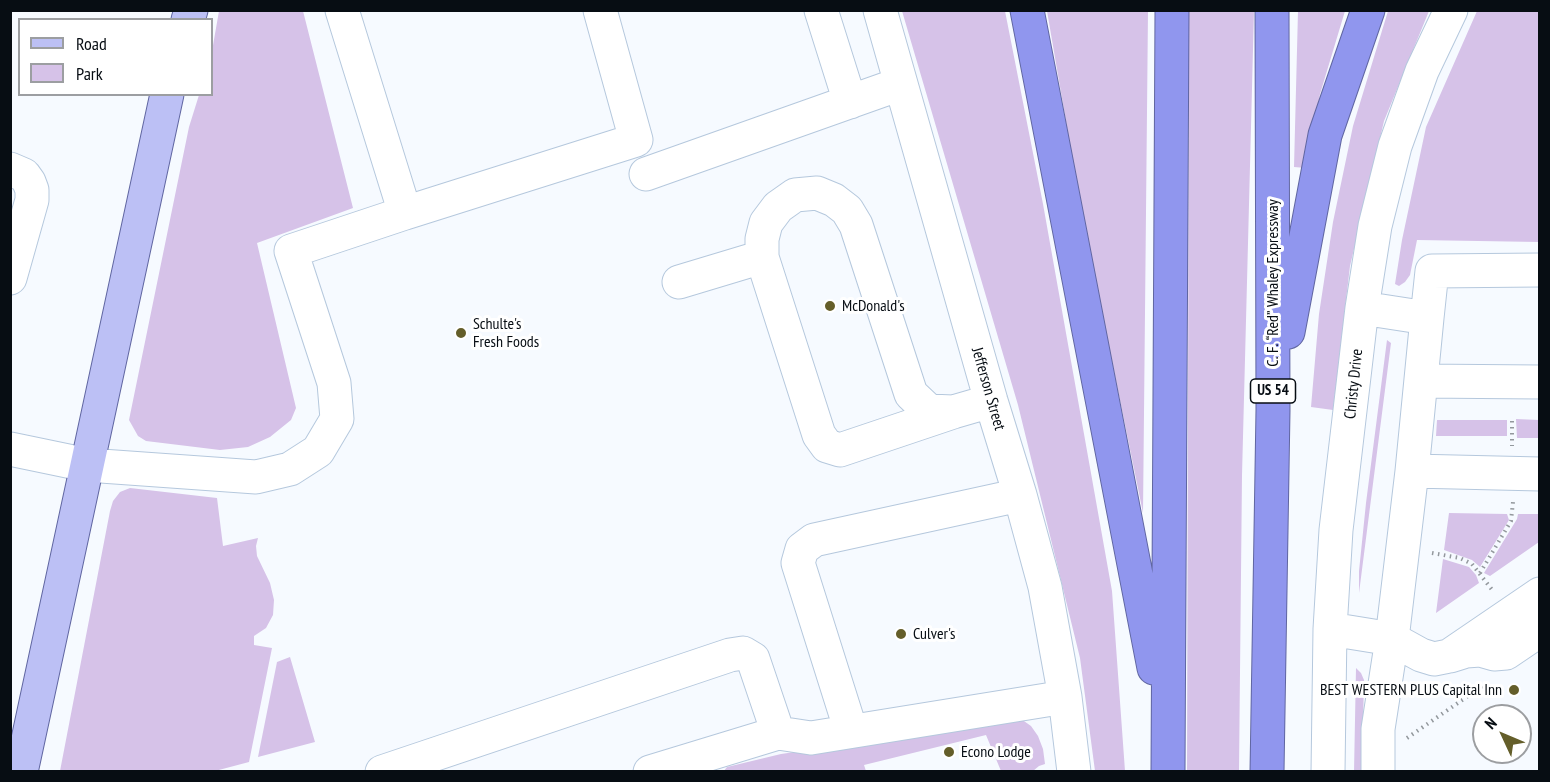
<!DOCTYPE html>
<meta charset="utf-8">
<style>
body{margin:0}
#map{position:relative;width:1550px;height:782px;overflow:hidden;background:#f6faff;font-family:"PT Sans Narrow",sans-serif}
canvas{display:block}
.frame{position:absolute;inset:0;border:12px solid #070d13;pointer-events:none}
.legend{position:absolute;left:18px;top:18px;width:195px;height:78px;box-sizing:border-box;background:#fff;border:2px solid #9c9ea1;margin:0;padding:8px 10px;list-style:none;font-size:18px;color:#070d13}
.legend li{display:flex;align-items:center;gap:12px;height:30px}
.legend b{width:30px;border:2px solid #9c9ea1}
.north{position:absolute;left:1472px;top:704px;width:60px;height:60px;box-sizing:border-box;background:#fff;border:2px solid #9c9ea1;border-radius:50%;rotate:314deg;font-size:16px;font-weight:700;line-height:24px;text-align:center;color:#070d13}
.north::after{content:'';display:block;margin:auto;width:21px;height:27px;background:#645e2a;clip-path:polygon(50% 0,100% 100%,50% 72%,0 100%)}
</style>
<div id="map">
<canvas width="1550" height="782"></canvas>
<div class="frame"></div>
<ul class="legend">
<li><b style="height:8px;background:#bcc0f5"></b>Road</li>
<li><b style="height:16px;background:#d6c2e8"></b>Park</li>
</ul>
<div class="north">N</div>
</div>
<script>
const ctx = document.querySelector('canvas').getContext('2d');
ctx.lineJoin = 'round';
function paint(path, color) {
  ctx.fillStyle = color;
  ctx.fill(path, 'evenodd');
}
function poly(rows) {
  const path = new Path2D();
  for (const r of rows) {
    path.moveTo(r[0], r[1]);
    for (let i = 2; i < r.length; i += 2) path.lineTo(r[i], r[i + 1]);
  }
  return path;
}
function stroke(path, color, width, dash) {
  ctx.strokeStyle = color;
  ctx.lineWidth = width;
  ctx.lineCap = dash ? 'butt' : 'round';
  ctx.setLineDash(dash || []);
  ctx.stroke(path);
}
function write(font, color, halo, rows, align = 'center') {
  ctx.font = font + ' "PT Sans Narrow",sans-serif';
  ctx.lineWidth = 6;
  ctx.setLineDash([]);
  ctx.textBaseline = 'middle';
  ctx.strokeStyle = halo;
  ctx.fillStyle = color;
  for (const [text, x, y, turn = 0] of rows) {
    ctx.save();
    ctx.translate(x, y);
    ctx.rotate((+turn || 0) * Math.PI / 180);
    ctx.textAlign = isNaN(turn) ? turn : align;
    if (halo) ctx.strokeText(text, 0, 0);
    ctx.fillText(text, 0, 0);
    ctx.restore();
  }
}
const green = poly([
 [219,11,303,11,353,208,257,243,296,408,291,420,270,437,248,447,220,450,146,441,138,436,129,420,189,127,199,95,212,94,212,51],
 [902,11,1005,11,1043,204,1112,591,1125,771,1095,771,1080,658,1018,405],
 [1047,11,1148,11,1143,513,1081,209],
 [1189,11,1254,11,1242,475,1239,771,1187,771],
 [1298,11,1345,11,1320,94,1306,168,1294,167],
 [1388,11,1429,11,1384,121,1350,266,1333,410,1311,407,1319,314,1333,222,1353,126],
 [1477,11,1539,11,1539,242,1417,240,1410,275,1405,282,1399,286,1395,284,1402,240,1426,127],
 [1387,340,1391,343,1359,593,1359,571,1366,503],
 [1516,419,1539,420,1539,438,1517,438],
 [1437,420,1507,420,1507,436,1436,436],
 [130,488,217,498,223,546,258,538,256,546,257,556,270,583,274,600,273,615,266,628,254,636,254,645,272,648,249,762,215,771,60,771,110,511,113,501,120,492],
 [1449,513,1507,514,1509,520,1480,567,1472,560,1444,550],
 [1518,514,1539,514,1539,542,1490,576,1484,573,1517,519],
 [1443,559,1469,567,1476,575,1479,583,1436,613],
 [290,657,315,742,258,757,277,662],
 [1356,668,1361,673,1364,680,1362,771,1354,772],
 [1021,719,1031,726,1038,736,1043,749,1045,764,1039,766,1033,771,1001,771,986,735,864,765,866,771,723,772,727,767,781,754]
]);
const path = poly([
 [1512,421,1512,446],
 [1432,553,1460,558,1472,564,1493,591],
 [1480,573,1511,521,1513,502],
 [1407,738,1487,683]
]);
const minor = poly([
 [821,10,850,102],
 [880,10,991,401,1020,495,1045,587,1065,697,1074,772],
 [10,169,24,175,29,182,32,190,32,200,10,278],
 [646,174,900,84],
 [405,213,636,140,600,10],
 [762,257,819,435,827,446,840,450,953,412],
 [679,282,762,257,762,239,766,223,778,207,795,195,817,193,834,200,847,210,856,225,911,394,929,411,953,412,991,401],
 [1362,308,1427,318,1412,471,1392,639,1421,655,1434,659,1449,656,1540,594],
 [1427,318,1432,271,1540,270],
 [1421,381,1540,382],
 [10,449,87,465,256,477,290,469,318,451,337,419,334,383,291,251,405,213,342,10],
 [1412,471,1540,474],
 [1330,629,1392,639,1378,729,1378,772],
 [1450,656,1466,651,1480,650,1494,654,1506,653,1540,630],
 [851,731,798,563,802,549,814,540,1020,495],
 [778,733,811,738,1065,697],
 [382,772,730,655,743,653,753,659,778,733,650,772],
 [1328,772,1330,629,1336,530,1362,308,1375,226,1395,146,1422,71,1451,10]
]);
const major = poly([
 [188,20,191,10],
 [21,772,167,94]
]);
const highway = poly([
 [1027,10,1154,668],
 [1288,332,1325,135,1368,10],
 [1168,772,1172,10],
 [1267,772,1273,410,1272,10]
]);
const markers = [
 [830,306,6,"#645e2a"],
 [461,333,6,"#645e2a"],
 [901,634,6,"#645e2a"],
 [1514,690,6,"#645e2a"],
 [949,752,6,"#645e2a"]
];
const shields = [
 [1273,391,45]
];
const shieldNames = [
 ["US 54",1273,391]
];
const streetNames = [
 ["C. F. “Red” Whaley Expressway",1273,283,-90],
 ["Christy Drive",1354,384,-84],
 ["Jefferson Street",988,389,74]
];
const poiNames = [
 ["McDonald's",842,306],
 ["Schulte's",473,324],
 ["Fresh Foods",473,342],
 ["Culver's",913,634],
 ["BEST WESTERN PLUS Capital Inn",1502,690,"right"],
 ["Econo Lodge",961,752]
];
paint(green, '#d6c2e8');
stroke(minor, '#b5c8dd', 35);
stroke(major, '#6066a1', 35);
stroke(highway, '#6066a1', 35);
stroke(path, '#93989d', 4, [1.5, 4.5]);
stroke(minor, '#fff', 33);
stroke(major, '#bcc0f5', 33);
stroke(highway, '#9096ee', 33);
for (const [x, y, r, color] of markers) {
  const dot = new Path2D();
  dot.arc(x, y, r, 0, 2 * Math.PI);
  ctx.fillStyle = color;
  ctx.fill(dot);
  stroke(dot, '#fff', 2);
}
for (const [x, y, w] of shields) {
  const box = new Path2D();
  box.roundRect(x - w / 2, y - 12, w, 24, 4.5);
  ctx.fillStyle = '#fff';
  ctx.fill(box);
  stroke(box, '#070d13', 1.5);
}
write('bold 15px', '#070d13', null, shieldNames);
write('16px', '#070d13', '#fff', streetNames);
write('16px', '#070d13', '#fff', poiNames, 'left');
</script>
